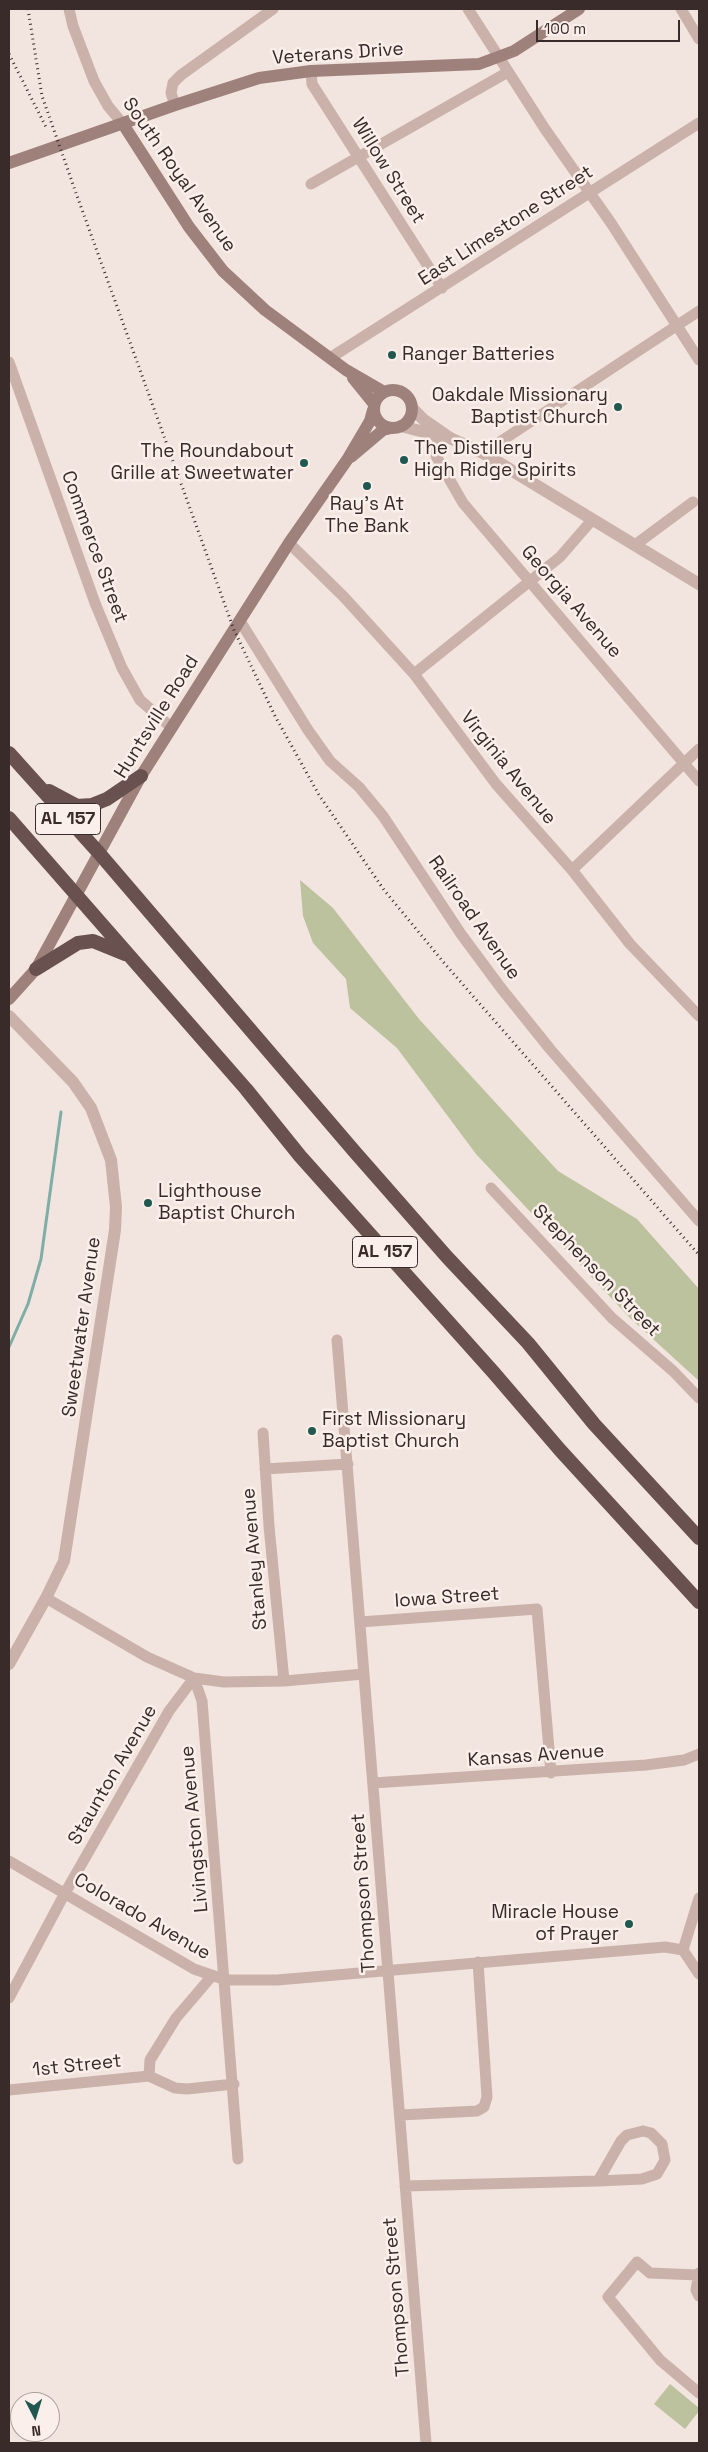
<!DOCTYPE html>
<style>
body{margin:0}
#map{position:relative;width:708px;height:2452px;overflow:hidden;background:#f2e4de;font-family:"Space Grotesk",sans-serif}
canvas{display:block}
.frame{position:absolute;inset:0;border:10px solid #382b29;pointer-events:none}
.north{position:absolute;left:10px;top:2392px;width:50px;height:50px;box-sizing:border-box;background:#faefea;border:1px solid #aca19d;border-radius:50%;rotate:175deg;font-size:14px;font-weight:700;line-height:20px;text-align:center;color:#382b29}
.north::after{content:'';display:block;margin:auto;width:18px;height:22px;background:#205850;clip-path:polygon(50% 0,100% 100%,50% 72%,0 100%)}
.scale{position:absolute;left:536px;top:20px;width:144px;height:22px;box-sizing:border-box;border:2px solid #382b29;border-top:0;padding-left:6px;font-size:15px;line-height:18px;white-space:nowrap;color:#382b29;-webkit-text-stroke:4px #faefea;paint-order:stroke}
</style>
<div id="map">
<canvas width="708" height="2452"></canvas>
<div class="frame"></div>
<div class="north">N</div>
<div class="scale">100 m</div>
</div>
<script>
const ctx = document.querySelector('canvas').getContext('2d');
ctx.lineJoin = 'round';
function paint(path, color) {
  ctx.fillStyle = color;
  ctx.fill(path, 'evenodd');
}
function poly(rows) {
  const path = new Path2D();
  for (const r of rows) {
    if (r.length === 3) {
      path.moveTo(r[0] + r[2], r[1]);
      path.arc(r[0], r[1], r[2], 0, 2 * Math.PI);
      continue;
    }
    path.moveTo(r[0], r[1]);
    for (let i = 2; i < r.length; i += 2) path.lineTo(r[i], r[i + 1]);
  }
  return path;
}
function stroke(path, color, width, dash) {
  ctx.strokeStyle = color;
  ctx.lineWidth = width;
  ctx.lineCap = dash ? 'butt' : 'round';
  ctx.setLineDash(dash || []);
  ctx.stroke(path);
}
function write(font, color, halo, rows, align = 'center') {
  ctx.font = font + ' "Space Grotesk",sans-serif';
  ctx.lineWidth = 5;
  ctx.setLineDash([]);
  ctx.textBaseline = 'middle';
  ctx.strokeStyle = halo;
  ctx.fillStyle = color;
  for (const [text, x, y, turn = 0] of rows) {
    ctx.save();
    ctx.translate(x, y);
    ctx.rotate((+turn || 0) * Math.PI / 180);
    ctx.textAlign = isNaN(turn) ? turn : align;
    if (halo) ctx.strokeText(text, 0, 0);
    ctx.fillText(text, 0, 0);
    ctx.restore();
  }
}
const green = poly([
 [300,880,333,908,419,1019,558,1171,637,1219,699,1289,699,1381,630,1318,476,1154,397,1048,350,1008,346,979,313,943,303,916],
 [670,2384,699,2408,699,2411,685,2429,654,2404]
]);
const stream = poly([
 [9,1347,28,1304,41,1259,61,1112]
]);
const minor = poly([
 [69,9,73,26,94,81,108,106,123,124],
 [468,9,545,129,611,223,699,360],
 [681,9,699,39],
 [311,71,312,84,442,288],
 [175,105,171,93,173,83,181,75,273,9],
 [311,184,508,72],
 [330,358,699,123],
 [9,362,95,603,122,668,140,700,172,728],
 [438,437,436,456,463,503,699,781],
 [483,453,699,311],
 [289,543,344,597,414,674,496,784,572,870,630,944,699,1016],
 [635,545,693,502],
 [240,621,308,730,330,761,359,787,383,816,461,934,501,988,550,1049,699,1221],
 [414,674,560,557,592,520],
 [572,870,699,749],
 [491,1188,612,1318,673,1371,699,1398],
 [337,1340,426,2443],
 [263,1433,269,1526,284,1681],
 [265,1469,348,1464],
 [46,1598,147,1657,194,1678,224,1682,284,1681,364,1674],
 [360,1622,537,1609,551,1773],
 [194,1678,202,1701,238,2159],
 [373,1783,646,1765,684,1760,699,1754],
 [9,1861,194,1969,226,1980,277,1980,665,1947,683,1950],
 [683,1950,699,1898],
 [683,1950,699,1974],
 [9,1998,65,1893,169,1711,194,1678],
 [149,2076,150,2060,176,2018,211,1977],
 [149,2076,175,2088,187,2089,234,2084],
 [9,2090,149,2076],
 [401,2115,477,2111,484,2107,487,2097,478,1962],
 [643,2131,651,2133,662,2144,665,2160,657,2174,642,2179,598,2181,621,2141,627,2135,643,2131],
 [405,2186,598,2181],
 [699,2273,696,2290,699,2296],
 [698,2275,650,2273,637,2262,608,2297,660,2360,699,2393]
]);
const tertiary = poly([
 [412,408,424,420,450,438,483,453,699,584],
 [401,426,447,438],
 [9,1016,73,1082,91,1108,111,1160,116,1207,115,1230,64,1561,46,1598,9,1664]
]);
const secondary = poly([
 [123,124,189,227,223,271,265,310,346,370,384,392],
 [9,163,175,105,259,78,311,71,479,64,514,51,579,9],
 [353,378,374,404],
 [393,409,19],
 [351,457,383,430,391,428],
 [9,999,36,969,141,776,289,543,347,460,370,421,373,410]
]);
const trunk = poly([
 [9,753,99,853,354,1151,447,1257,528,1343,594,1424,699,1538],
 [49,791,77,806,92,805,107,799,141,776],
 [9,818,246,1089,300,1156,494,1373,560,1450,699,1602],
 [36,969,78,943,93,941,125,954]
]);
const rail = poly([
 [28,9,42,96,76,193,234,630,275,716,319,795,384,890,445,964,699,1255],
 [9,54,47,129]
]);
const markers = [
 [392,355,5,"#205850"],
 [618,407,5,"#205850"],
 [404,460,5,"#205850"],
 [304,463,5,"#205850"],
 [367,486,5,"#205850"],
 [148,1203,5,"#205850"],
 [312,1431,5,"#205850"],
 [629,1924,5,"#205850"]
];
const shields = [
 [68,819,65],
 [385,1252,65]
];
const shieldNames = [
 ["AL 157",68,819],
 ["AL 157",385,1252]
];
const streetNames = [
 ["Veterans Drive",338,54,-4],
 ["Willow Street",388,171,58],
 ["South Royal Avenue",179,175,55],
 ["East Limestone Street",506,226,-33],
 ["Commerce Street",94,547,70],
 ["Georgia Avenue",571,602,49],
 ["Huntsville Road",157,717,-58],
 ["Virginia Avenue",508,768,51],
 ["Railroad Avenue",474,918,55],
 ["Stephenson Street",596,1271,46],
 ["Sweetwater Avenue",82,1327,-82],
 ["Stanley Avenue",255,1559,-95],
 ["Iowa Street",447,1598,-4],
 ["Kansas Avenue",536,1756,-4],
 ["Staunton Avenue",113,1775,-60],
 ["Livingston Avenue",195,1829,-95],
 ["Thompson Street",364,1893,-94],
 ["Colorado Avenue",142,1917,30],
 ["1st Street",77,2066,-6],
 ["Thompson Street",397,2297,-95]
];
const poiNames = [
 ["Ranger Batteries",402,355],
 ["Oakdale Missionary",608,396,"right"],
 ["Baptist Church",608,418,"right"],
 ["The Distillery",414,449],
 ["High Ridge Spirits",414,471],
 ["The Roundabout",294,452,"right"],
 ["Grille at Sweetwater",294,474,"right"],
 ["Ray's At",367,505,"center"],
 ["The Bank",367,527,"center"],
 ["Lighthouse",158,1192],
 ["Baptist Church",158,1214],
 ["First Missionary",322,1420],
 ["Baptist Church",322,1442],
 ["Miracle House",619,1913,"right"],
 ["of Prayer",619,1935,"right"]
];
paint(green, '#bcc19e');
stroke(stream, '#7eaea6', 3);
stroke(minor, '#cab2aa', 11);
stroke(tertiary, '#cab2aa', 12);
stroke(secondary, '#9e817b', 12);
stroke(trunk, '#68514e', 14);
stroke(rail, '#382b29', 3, [1, 4]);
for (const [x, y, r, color] of markers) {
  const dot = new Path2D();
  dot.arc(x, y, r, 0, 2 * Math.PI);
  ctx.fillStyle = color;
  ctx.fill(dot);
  stroke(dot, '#faefea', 2);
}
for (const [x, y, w] of shields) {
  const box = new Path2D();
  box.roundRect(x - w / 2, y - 15.5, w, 31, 4);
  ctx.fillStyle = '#faefea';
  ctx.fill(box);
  stroke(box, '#382b29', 1);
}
write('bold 18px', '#382b29', null, shieldNames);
write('19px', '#382b29', '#faefea', streetNames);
write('19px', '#382b29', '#faefea', poiNames, 'left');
</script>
